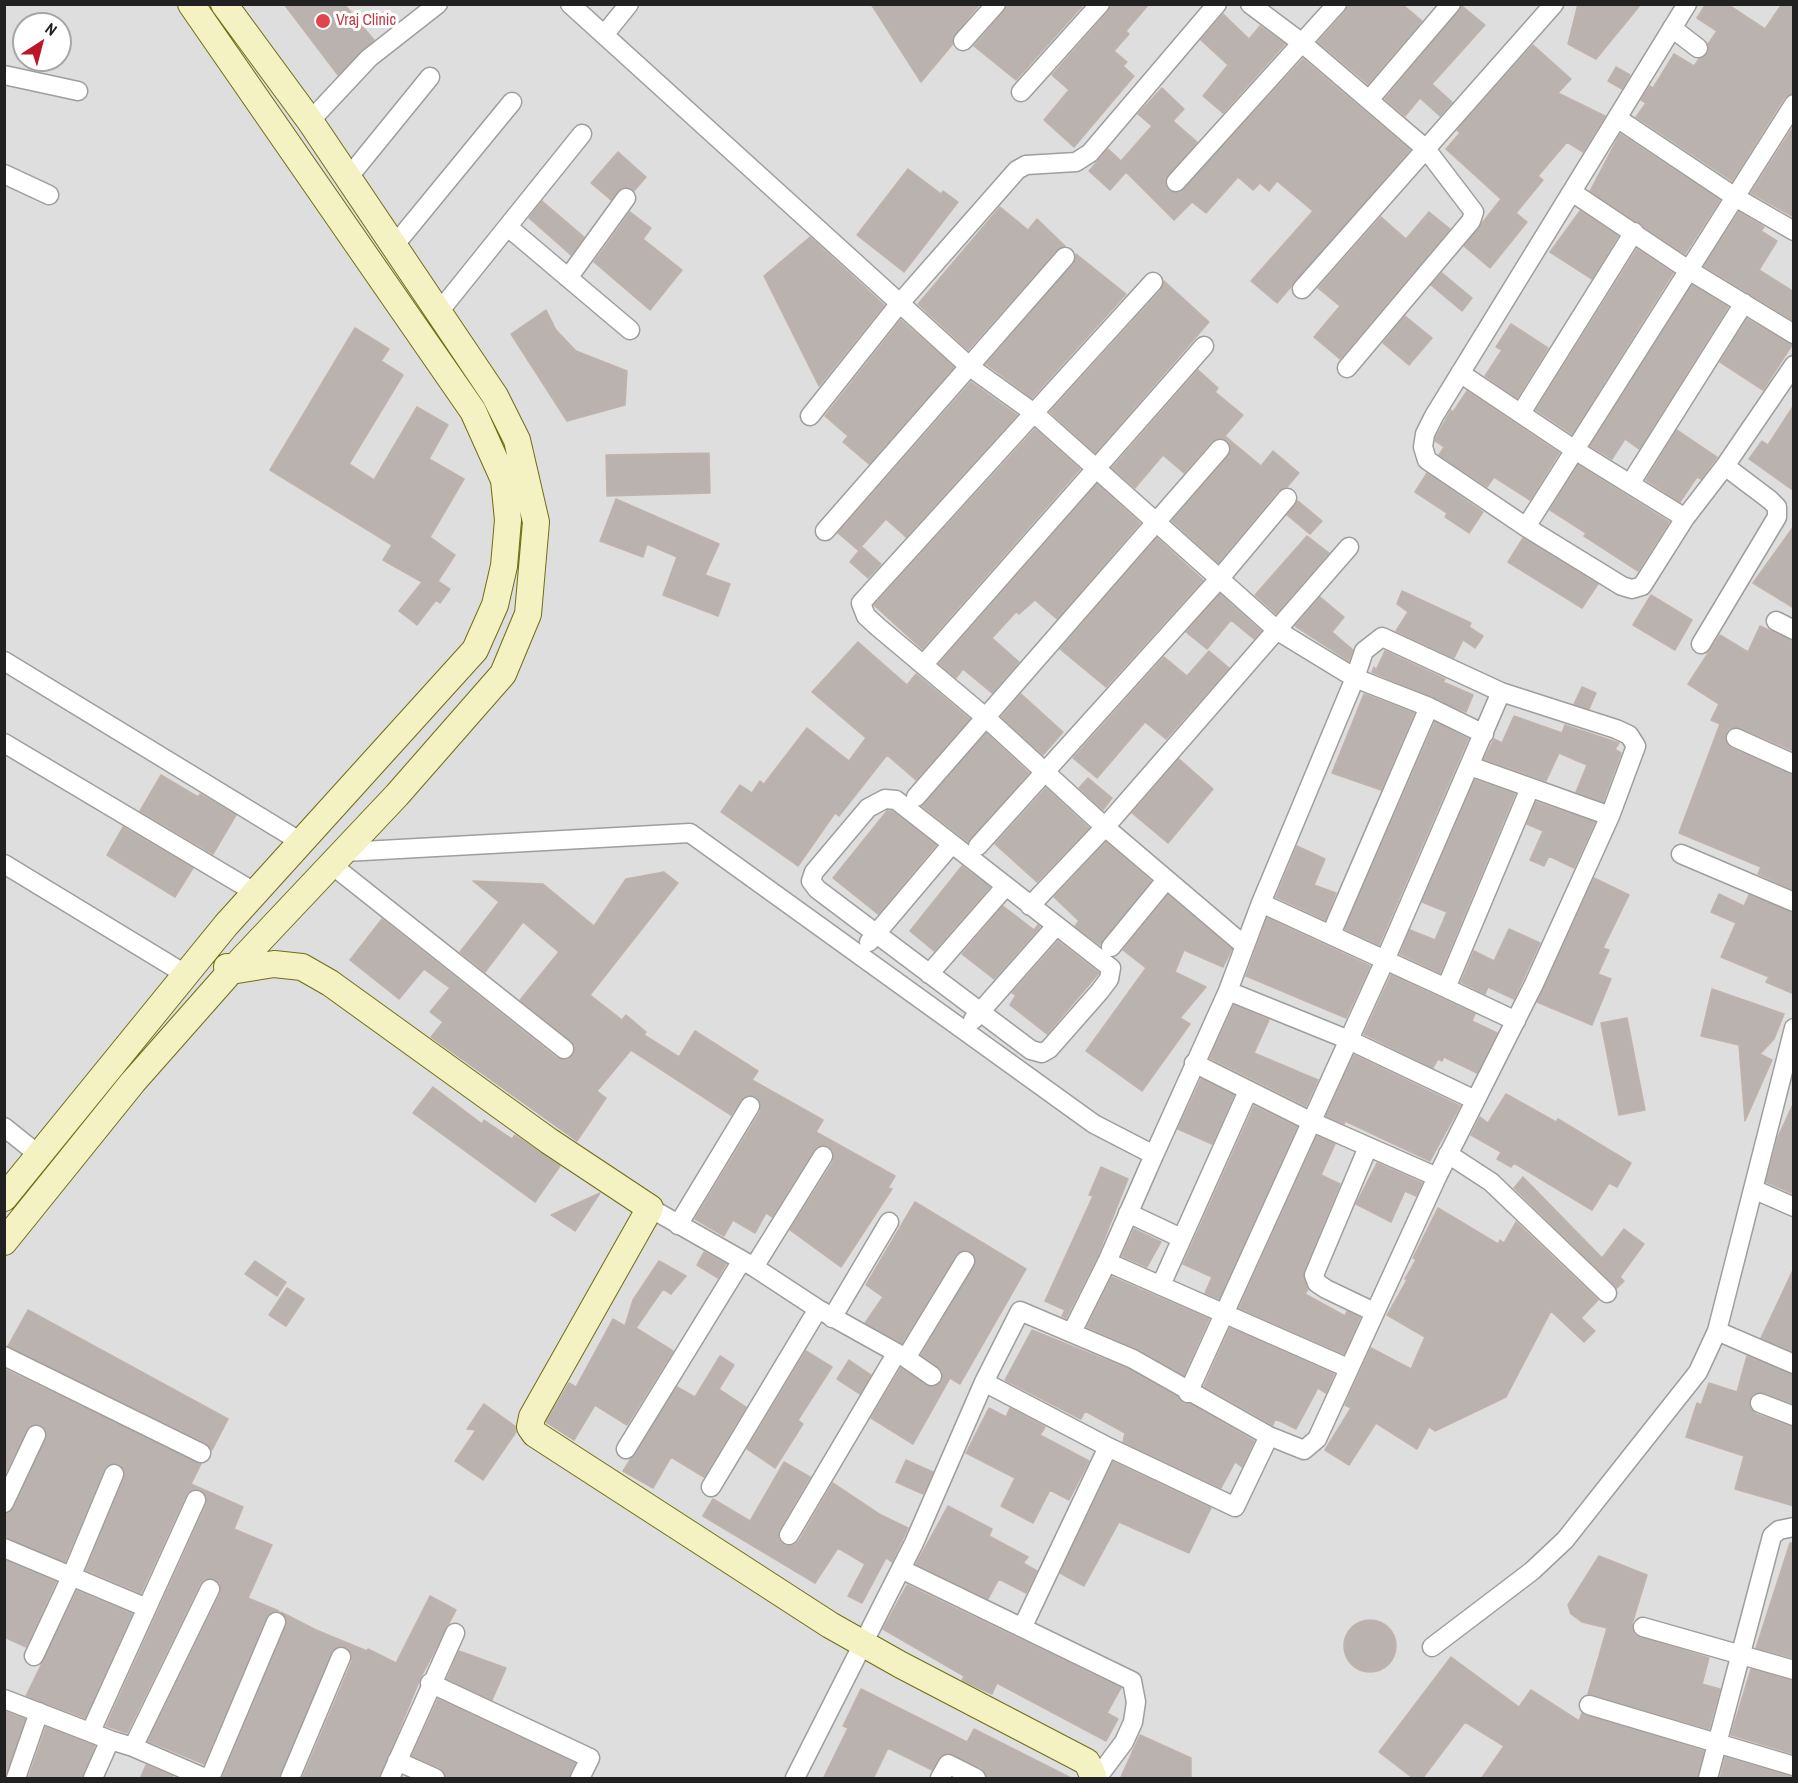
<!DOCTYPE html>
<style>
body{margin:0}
#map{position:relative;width:1798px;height:1783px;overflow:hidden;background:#f0ede9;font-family:"Archivo Narrow",sans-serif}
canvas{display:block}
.frame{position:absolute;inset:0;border:6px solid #212121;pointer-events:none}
.north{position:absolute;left:12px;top:12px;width:60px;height:60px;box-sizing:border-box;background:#fff;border:2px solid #a6a6a6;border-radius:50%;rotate:36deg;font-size:16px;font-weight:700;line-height:24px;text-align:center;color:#212121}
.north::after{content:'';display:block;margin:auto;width:21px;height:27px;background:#bd1528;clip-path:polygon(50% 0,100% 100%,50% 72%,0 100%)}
</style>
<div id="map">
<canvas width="1798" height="1783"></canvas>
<div class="frame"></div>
<div class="north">N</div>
</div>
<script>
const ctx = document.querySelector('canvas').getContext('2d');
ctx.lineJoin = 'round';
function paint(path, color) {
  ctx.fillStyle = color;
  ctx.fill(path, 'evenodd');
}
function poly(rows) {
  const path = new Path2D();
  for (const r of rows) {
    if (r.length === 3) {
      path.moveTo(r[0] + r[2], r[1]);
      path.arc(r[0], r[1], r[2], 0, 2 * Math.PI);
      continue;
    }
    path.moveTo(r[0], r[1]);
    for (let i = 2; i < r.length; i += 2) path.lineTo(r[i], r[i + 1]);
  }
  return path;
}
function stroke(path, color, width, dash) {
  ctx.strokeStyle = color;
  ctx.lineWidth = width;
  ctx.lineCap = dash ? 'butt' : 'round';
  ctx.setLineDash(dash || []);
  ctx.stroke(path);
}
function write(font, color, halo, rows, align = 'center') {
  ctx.font = font + ' "Archivo Narrow",sans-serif';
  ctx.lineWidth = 6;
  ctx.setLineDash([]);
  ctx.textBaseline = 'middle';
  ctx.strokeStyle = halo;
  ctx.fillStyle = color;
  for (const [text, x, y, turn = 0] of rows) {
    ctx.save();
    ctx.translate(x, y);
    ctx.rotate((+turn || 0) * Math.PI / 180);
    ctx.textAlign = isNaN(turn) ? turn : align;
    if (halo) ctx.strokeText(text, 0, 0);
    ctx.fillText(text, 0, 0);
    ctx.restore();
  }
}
const residential = poly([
 [5,5,1793,5,1793,1778,5,1778],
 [24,24,60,24,60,60,24,60]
]);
const building = poly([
 [284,4,344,4,374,40,338,75,284,4],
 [871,4,980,4,955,34,952,45,921,82,871,4],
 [1007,4,1084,4,1016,80,974,46,1004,11,1007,4],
 [1111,4,1149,4,1126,31,1129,34,1114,51,1127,62,1123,66,1134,76,1074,147,1044,120,1069,90,1052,75,1108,12,1111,4],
 [1348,4,1402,4,1422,21,1368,84,1318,42,1345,12,1348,4],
 [1578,4,1641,4,1596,59,1568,44,1578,4],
 [1706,4,1727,4,1765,29,1782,4,1794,4,1794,93,1784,98,1732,181,1636,117,1646,103,1641,100,1650,86,1653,88,1674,54,1694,66,1699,59,1707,54,1708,44,1717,31,1697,18,1706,4],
 [1462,6,1485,25,1432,84,1452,102,1440,116,1420,98,1405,116,1385,99,1462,6],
 [1223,14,1249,39,1260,26,1285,44,1223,113,1203,96,1228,65,1201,40,1223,14],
 [1533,45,1571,79,1558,93,1605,116,1583,152,1567,142,1538,176,1543,180,1516,213,1527,222,1490,268,1464,246,1501,199,1446,149,1460,133,1457,130,1533,45],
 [1303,59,1410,150,1277,303,1251,281,1313,211,1277,181,1269,191,1260,183,1253,190,1238,177,1206,213,1192,202,1174,220,1126,172,1110,190,1089,171,1108,149,1121,161,1152,126,1138,114,1162,88,1184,109,1173,121,1197,142,1165,179,1169,191,1180,192,1303,59],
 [1616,67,1630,75,1622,89,1608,81,1616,67],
 [1794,126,1794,217,1751,193,1794,126],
 [1620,134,1720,200,1685,254,1590,191,1620,134],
 [618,152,646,177,634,191,622,188,611,200,591,183,618,152],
 [908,169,941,194,943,191,958,202,904,272,857,235,908,169],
 [542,201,584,237,571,255,529,218,542,201],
 [1000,207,1028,230,1037,219,1065,246,1057,250,968,350,918,304,1000,207],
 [1580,211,1618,236,1592,279,1550,252,1580,211],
 [630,212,651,228,643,239,682,270,650,310,594,262,630,212],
 [1429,212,1450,229,1340,359,1314,337,1340,306,1318,288,1381,217,1406,239,1429,212],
 [1739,212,1764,227,1761,231,1777,241,1759,270,1794,292,1794,321,1704,266,1739,212],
 [810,237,884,305,819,386,764,276,810,237],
 [1637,249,1673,273,1572,434,1536,410,1637,249],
 [1076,254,1126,294,1032,398,986,364,1073,264,1076,254],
 [1442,273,1472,298,1462,311,1431,285,1442,273],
 [1164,281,1209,322,1095,453,1050,412,1161,290,1164,281],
 [1692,285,1728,307,1639,449,1625,439,1612,459,1590,446,1692,285],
 [546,310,556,330,576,351,627,371,625,405,567,421,511,334,546,310],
 [1405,316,1432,338,1409,365,1383,343,1405,316],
 [1747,319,1792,345,1763,390,1720,362,1747,319],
 [901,320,954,367,869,464,843,442,848,436,825,416,901,320],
 [1511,324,1548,348,1517,398,1485,376,1502,350,1496,347,1511,324],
 [355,328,389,349,381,361,403,375,349,464,374,480,417,407,448,425,429,459,464,479,430,537,455,555,438,581,450,589,440,603,436,600,417,625,399,611,422,582,383,560,392,545,270,470,355,328],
 [1198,370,1218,388,1215,392,1243,415,1225,436,1261,466,1273,451,1299,473,1287,487,1278,491,1218,563,1172,521,1228,456,1231,451,1228,441,1222,438,1212,441,1184,473,1163,455,1135,488,1112,468,1198,370],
 [971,382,1017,415,906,537,886,519,858,550,838,533,971,382],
 [1467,391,1559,453,1530,500,1494,477,1487,487,1439,455,1444,447,1435,441,1436,437,1451,410,1453,412,1467,391],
 [1794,405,1794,491,1749,459,1762,441,1768,445,1794,405],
 [1035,429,1080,469,922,649,874,605,1035,429],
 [1677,430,1717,457,1701,479,1697,477,1680,502,1646,480,1677,430],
 [709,453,710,493,607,496,606,455,709,453],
 [1578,465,1669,522,1638,571,1584,536,1586,533,1550,510,1578,465],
 [1427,473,1483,512,1469,533,1445,517,1447,513,1415,492,1427,473],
 [1097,484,1140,523,1057,619,1035,600,1019,614,1016,612,992,638,1019,662,992,693,963,669,956,678,939,664,1097,484],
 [616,499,719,544,705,575,730,584,718,616,663,595,677,557,647,544,643,557,600,541,616,499],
 [1298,501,1322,521,1310,534,1287,515,1298,501],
 [1794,526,1794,608,1753,583,1794,526],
 [1307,536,1329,553,1276,614,1255,595,1307,536],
 [1157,538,1203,580,1106,687,1060,649,1157,538],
 [1523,538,1598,584,1582,608,1508,562,1523,538],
 [862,547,881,564,868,578,850,562,862,547],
 [1402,591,1471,623,1469,627,1483,636,1475,648,1463,640,1454,658,1396,631,1408,612,1397,604,1402,591],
 [1220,594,1261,631,1254,639,1231,620,1207,649,1186,632,1220,594],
 [1651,595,1692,620,1675,650,1633,625,1651,595],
 [1320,597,1344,617,1332,632,1353,650,1349,661,1295,626,1320,597],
 [1760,626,1794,642,1794,751,1740,728,1729,729,1725,740,1731,748,1794,775,1794,890,1758,874,1761,867,1679,833,1720,724,1711,720,1719,704,1688,684,1720,635,1748,652,1760,626],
 [858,642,907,685,916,674,970,719,916,780,887,755,839,816,835,813,798,866,721,812,740,785,752,793,760,781,764,784,807,728,849,761,866,738,812,692,858,642],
 [1209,651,1229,668,1166,739,1145,722,1097,778,1073,758,1164,657,1187,676,1209,651],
 [1385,651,1445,679,1443,682,1473,695,1466,712,1372,672,1374,667,1376,670,1385,651],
 [1582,687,1596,693,1589,709,1574,704,1582,687],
 [1021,694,1063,732,1043,755,1001,717,1021,694],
 [1364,694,1414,713,1381,790,1332,773,1364,694],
 [1514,716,1562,733,1565,725,1619,743,1615,749,1621,753,1603,802,1576,792,1587,765,1559,753,1546,781,1484,759,1494,739,1502,743,1514,716],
 [1435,722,1468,739,1379,945,1345,929,1435,722],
 [986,733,1029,773,968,842,922,806,986,733],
 [1179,759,1213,789,1168,843,1132,813,1179,759],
 [161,775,198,797,200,794,236,815,213,854,140,811,161,775],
 [1088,778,1112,798,1103,810,1079,788,1088,778],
 [1475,780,1515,794,1440,973,1400,954,1410,930,1435,940,1447,912,1422,902,1475,780],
 [1046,788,1089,828,1037,882,995,844,1046,788],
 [1536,802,1595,822,1574,868,1549,856,1544,866,1530,860,1543,831,1527,824,1536,802],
 [887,811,892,811,936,845,878,914,833,878,887,811],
 [123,827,193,868,175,897,107,855,123,827],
 [1106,842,1151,881,1100,945,1075,926,1079,921,1054,897,1106,842],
 [1297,846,1325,859,1314,885,1336,893,1325,920,1276,897,1297,846],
 [962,866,990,887,934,951,910,931,962,866],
 [664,872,678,883,590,995,622,1020,626,1015,646,1032,644,1035,679,1057,695,1031,758,1071,752,1080,823,1120,816,1132,895,1176,888,1188,892,1189,841,1267,790,1230,833,1162,833,1151,828,1146,818,1146,814,1150,772,1217,766,1213,755,1233,733,1220,724,1236,695,1219,760,1112,761,1106,756,1097,744,1096,731,1115,631,1050,597,1091,606,1098,577,1141,431,1037,443,1022,430,1012,450,988,424,969,399,999,350,960,382,919,557,1058,568,1060,575,1051,571,1041,520,1000,559,952,523,922,485,972,460,952,499,902,473,881,543,884,594,926,626,879,664,872],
 [1594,878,1629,895,1603,948,1609,950,1598,974,1611,979,1592,1025,1537,1002,1594,878],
 [1719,894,1744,906,1749,895,1794,913,1794,994,1766,982,1769,977,1721,957,1736,923,1711,912,1719,894],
 [1168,895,1232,949,1223,967,1184,950,1175,972,1206,987,1180,1018,1190,1024,1142,1091,1086,1051,1146,968,1123,950,1168,895],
 [1003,906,1034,930,1038,925,1040,927,994,979,962,954,1003,906],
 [1267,918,1370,966,1346,1018,1246,976,1267,918],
 [1509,929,1540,943,1514,999,1488,987,1485,994,1461,982,1474,951,1494,961,1509,929],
 [1058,941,1099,973,1047,1034,1010,1005,1016,995,1012,993,1058,941],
 [1391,975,1475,1014,1472,1021,1497,1033,1477,1073,1444,1057,1442,1061,1438,1059,1433,1068,1364,1034,1391,975],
 [1712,989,1784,1014,1774,1039,1760,1054,1772,1060,1745,1121,1739,1045,1701,1036,1712,989],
 [1234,1005,1269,1020,1254,1053,1318,1080,1306,1106,1210,1058,1234,1005],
 [1627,1018,1645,1110,1619,1115,1601,1023,1627,1018],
 [1354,1055,1460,1106,1430,1161,1345,1121,1344,1124,1326,1116,1354,1055],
 [1201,1079,1234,1095,1212,1144,1178,1129,1201,1079],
 [433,1087,482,1124,484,1120,512,1139,515,1135,560,1166,535,1202,413,1113,433,1087],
 [1506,1094,1556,1122,1558,1119,1631,1163,1617,1187,1609,1183,1592,1210,1514,1163,1511,1167,1497,1159,1501,1152,1471,1135,1480,1117,1488,1123,1506,1094],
 [1794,1102,1794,1194,1766,1182,1778,1137,1794,1102],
 [1254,1106,1297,1127,1219,1299,1205,1293,1212,1277,1183,1264,1254,1106],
 [1317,1136,1335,1144,1321,1175,1340,1184,1304,1271,1308,1289,1305,1294,1345,1316,1347,1311,1360,1318,1344,1354,1239,1308,1317,1136],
 [1377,1163,1422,1183,1416,1196,1405,1191,1391,1222,1356,1204,1377,1163],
 [1101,1167,1128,1179,1097,1257,1066,1318,1062,1316,1065,1310,1045,1301,1093,1196,1089,1195,1101,1167],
 [1523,1177,1602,1258,1624,1229,1644,1244,1620,1277,1624,1281,1617,1288,1514,1188,1523,1177],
 [600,1193,575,1231,551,1215,600,1193],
 [915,1202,1026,1269,960,1384,950,1378,913,1444,871,1418,901,1368,931,1387,942,1382,942,1371,921,1355,976,1261,970,1251,965,1250,956,1255,902,1343,865,1323,883,1297,866,1285,915,1202],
 [1438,1208,1498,1244,1500,1240,1504,1243,1516,1222,1598,1300,1581,1318,1595,1331,1584,1342,1551,1311,1506,1397,1435,1431,1429,1427,1417,1449,1376,1423,1349,1465,1325,1450,1351,1408,1345,1405,1371,1348,1411,1369,1425,1337,1387,1315,1407,1280,1405,1279,1416,1260,1413,1258,1438,1208],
 [1134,1229,1161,1242,1147,1267,1122,1256,1134,1229],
 [704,1252,726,1264,718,1278,697,1265,704,1252],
 [255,1261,286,1282,277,1296,245,1274,255,1261],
 [659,1261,686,1276,671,1294,663,1289,636,1328,673,1351,627,1425,595,1405,574,1440,546,1422,569,1383,576,1387,613,1319,625,1326,633,1300,659,1261],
 [1794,1268,1794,1352,1761,1338,1794,1268],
 [1112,1277,1209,1319,1184,1375,1138,1349,1087,1327,1112,1277],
 [287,1288,304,1299,286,1326,269,1315,287,1288],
 [28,1310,228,1419,212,1450,206,1443,8,1346,28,1310],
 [1230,1328,1334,1374,1326,1393,1318,1388,1296,1429,1280,1421,1275,1420,1273,1425,1204,1386,1230,1328],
 [1032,1330,1128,1369,1178,1397,1183,1403,1190,1404,1254,1441,1242,1467,1235,1462,1221,1488,1123,1442,1125,1433,1085,1411,1081,1419,1005,1380,1032,1330],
 [806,1351,832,1367,798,1420,803,1424,775,1468,747,1449,806,1351],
 [720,1356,734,1365,719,1389,746,1407,704,1477,671,1457,653,1488,623,1471,677,1387,695,1397,720,1356],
 [1747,1356,1794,1375,1794,1404,1759,1392,1753,1395,1749,1404,1756,1414,1794,1427,1794,1506,1735,1489,1744,1456,1686,1437,1697,1403,1701,1405,1709,1383,1737,1392,1747,1356],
 [849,1360,871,1375,860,1394,837,1379,849,1360],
 [4,1369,201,1464,191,1484,243,1507,234,1529,272,1545,248,1598,279,1611,270,1613,266,1618,204,1764,148,1741,220,1594,220,1583,214,1579,204,1579,200,1584,127,1733,106,1726,206,1505,205,1494,195,1489,186,1495,141,1593,86,1570,124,1478,123,1468,118,1463,108,1465,104,1470,65,1562,4,1537,4,1514,14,1508,47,1435,40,1425,29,1426,4,1476,4,1369],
 [484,1404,515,1426,516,1432,483,1480,455,1461,476,1430,467,1429,484,1404],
 [989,1408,1006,1417,1010,1408,1045,1427,1040,1435,1089,1461,1069,1500,1050,1490,1033,1523,1001,1506,1015,1478,966,1453,989,1408],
 [906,1460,933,1472,923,1494,896,1482,906,1460],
 [784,1462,810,1477,779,1530,779,1540,784,1545,794,1545,799,1541,833,1483,881,1515,908,1528,892,1562,886,1558,862,1603,848,1596,865,1564,838,1548,815,1583,703,1516,713,1499,750,1521,784,1462],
 [1113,1462,1211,1508,1189,1553,1119,1522,1084,1586,1060,1573,1113,1462],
 [948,1506,992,1529,989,1536,1028,1557,1023,1563,1037,1571,1026,1593,999,1579,988,1599,916,1564,948,1506],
 [1790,1543,1794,1543,1794,1658,1756,1648,1790,1543],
 [1599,1556,1647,1575,1632,1624,1635,1635,1709,1658,1702,1684,1720,1689,1709,1729,1588,1694,1607,1628,1582,1622,1571,1614,1568,1605,1599,1556],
 [4,1560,56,1582,26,1647,4,1637,4,1560],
 [907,1585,1121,1688,1107,1713,1118,1719,1106,1741,997,1683,992,1694,972,1685,962,1680,964,1676,883,1629,907,1585],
 [77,1591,132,1614,85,1718,26,1696,77,1591],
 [430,1596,456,1610,420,1679,379,1779,302,1779,352,1661,350,1650,340,1646,331,1653,279,1779,222,1778,286,1626,287,1620,281,1612,316,1630,367,1651,368,1649,396,1663,430,1596],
 [1370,1646,26],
 [459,1651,506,1668,492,1700,447,1679,459,1651],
 [1451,1657,1519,1707,1531,1690,1579,1721,1582,1713,1704,1751,1697,1779,1481,1779,1504,1746,1465,1722,1422,1779,1414,1779,1379,1752,1451,1657],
 [1751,1669,1794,1681,1794,1754,1731,1735,1751,1669],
 [861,1689,967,1742,974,1729,1073,1779,987,1779,982,1768,948,1753,939,1758,932,1770,888,1748,873,1779,823,1779,848,1728,843,1726,861,1689],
 [438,1699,575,1763,569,1779,446,1779,440,1768,412,1756,438,1699],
 [4,1711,25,1719,5,1779,4,1779,4,1711],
 [46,1727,95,1746,82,1779,28,1779,46,1727],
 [1140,1735,1191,1758,1191,1779,1120,1779,1140,1735],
 [1725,1757,1794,1777,1794,1779,1720,1779,1725,1757],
 [146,1765,173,1776,172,1779,140,1779,146,1765]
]);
const street = poly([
 [1250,4,1302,43,1426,149,1474,212,1471,221,1347,368],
 [1687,4,1434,416,1425,434,1423,447,1427,460,1526,527,1622,586,1632,589,1642,586,1649,575,1685,518,1725,466,1794,365],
 [1672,28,1698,48],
 [604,35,629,4],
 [963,41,996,4],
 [4,75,78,91],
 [1021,92,1100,4],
 [1369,100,1451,4],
 [1617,118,1735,197,1794,231],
 [310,121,369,58,438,4],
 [4,174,49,195],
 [347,179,430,77],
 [1176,182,1337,4],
 [1572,192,1687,269,1794,334],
 [508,227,630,330],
 [393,247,512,102],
 [568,278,626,198],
 [1153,282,861,603,866,616,878,627,984,716,1105,827,1245,946],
 [1302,289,1554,4],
 [438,313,582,134],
 [1460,373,1575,450,1685,518],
 [1521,413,1634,232],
 [810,416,900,303,1017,170,1026,165,1076,162,1090,153,1217,4],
 [1630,484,1744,303],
 [1526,527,1794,104],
 [825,531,1065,257],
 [1776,621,1794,630],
 [1701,644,1777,517,1777,507,1770,500,1725,466],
 [4,661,301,842],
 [924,664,1204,346],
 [1736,738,1794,764],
 [4,743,256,893],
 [1470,766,1610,816],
 [916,797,1220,449],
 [885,799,896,800,1111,968,1109,979,1100,991,1049,1049,1042,1053,1031,1050,817,889,811,881,814,872,868,808,885,799],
 [978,846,1220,578,1287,498],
 [345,852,690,833,1094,1124,1154,1155,1228,991,1261,903,1355,678,1278,631,1034,413,970,367,570,4],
 [1681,854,1794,902],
 [4,864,185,974],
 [332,865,564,1049],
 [1261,903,1446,988,1530,788],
 [1030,906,1105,827,1349,547],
 [1331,934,1429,707],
 [869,942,951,845],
 [1111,947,1166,880],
 [929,974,1005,887],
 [1446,988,1516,1021],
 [1228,991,1349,1040,1475,1100],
 [973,1020,1056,926],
 [1194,1063,1310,1121,1437,1177],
 [4,1127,39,1155],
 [1368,1147,1314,1275,1317,1283,1326,1289,1374,1312],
 [1448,1154,1491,1182,1607,1293],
 [1753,1189,1794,1207],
 [650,1208,754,1267,818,1309,906,1358,932,1376],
 [1128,1213,1181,1238],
 [678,1225,750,1106],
 [1107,1262,1348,1368],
 [754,1267,823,1156],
 [1161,1285,1248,1091],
 [832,1318,889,1222],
 [1717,1331,1794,1364],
 [1072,1332,1107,1262,1154,1155],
 [4,1356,201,1453],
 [906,1358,965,1261],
 [984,1382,1108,1447,1235,1507,1269,1436],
 [1188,1393,1386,958,1501,692],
 [1760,1403,1794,1416],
 [626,1449,741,1262],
 [711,1487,818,1309],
 [4,1503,36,1435],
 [789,1535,896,1354],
 [4,1548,147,1608],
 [901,1569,1132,1681,1136,1702,1133,1722,1124,1742,1097,1778],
 [1023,1626,1108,1447],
 [1643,1627,1794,1670],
 [1432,1647,1532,1571,1565,1540,1698,1372,1717,1331,1794,1028],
 [34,1656,71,1577,114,1474],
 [430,1683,590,1758,580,1778],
 [4,1699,110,1740,133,1747,205,1778],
 [1589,1705,1794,1766],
 [91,1731,196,1500],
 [133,1747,210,1589],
 [397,1761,435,1778],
 [16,1778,39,1712],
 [93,1778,110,1740],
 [210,1778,276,1622],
 [290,1778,341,1657],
 [390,1778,455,1633],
 [795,1778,914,1543,984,1382,1020,1311,1133,1359,1269,1436,1304,1450,1317,1439,1437,1177,1534,984,1610,816,1636,746,1629,735,1616,729,1501,692,1382,637,1364,651,1355,678,1429,707,1484,734],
 [940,1778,948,1764,976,1778],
 [1708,1778,1772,1536,1779,1530,1794,1527]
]);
const secondary = poly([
 [227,967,231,971,274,964,302,967,330,983,549,1141,650,1208,532,1417,530,1427,535,1434,830,1625,901,1665,1087,1762,1094,1778],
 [4,1198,226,925,475,650,495,605,504,566,508,520,504,480,473,411,191,4],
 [4,1242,133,1082,231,971,397,795,503,674,528,614,536,522,517,440,495,396,310,121,224,4]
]);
const markers = [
 [323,21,8,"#e0444e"]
];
const healthNames = [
 ["Vraj Clinic",336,21]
];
paint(residential, '#dfdede');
paint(building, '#b9b2ae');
stroke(building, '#c1b3ac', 1.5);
stroke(street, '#9e9e9e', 21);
stroke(secondary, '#6f6e11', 28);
stroke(street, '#fff', 18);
stroke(secondary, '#f4f1c3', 26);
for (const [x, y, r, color] of markers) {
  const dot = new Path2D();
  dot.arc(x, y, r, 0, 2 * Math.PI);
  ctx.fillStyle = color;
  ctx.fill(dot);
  stroke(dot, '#fff', 2);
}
write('16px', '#be3a42', '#fff', healthNames, 'left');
</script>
